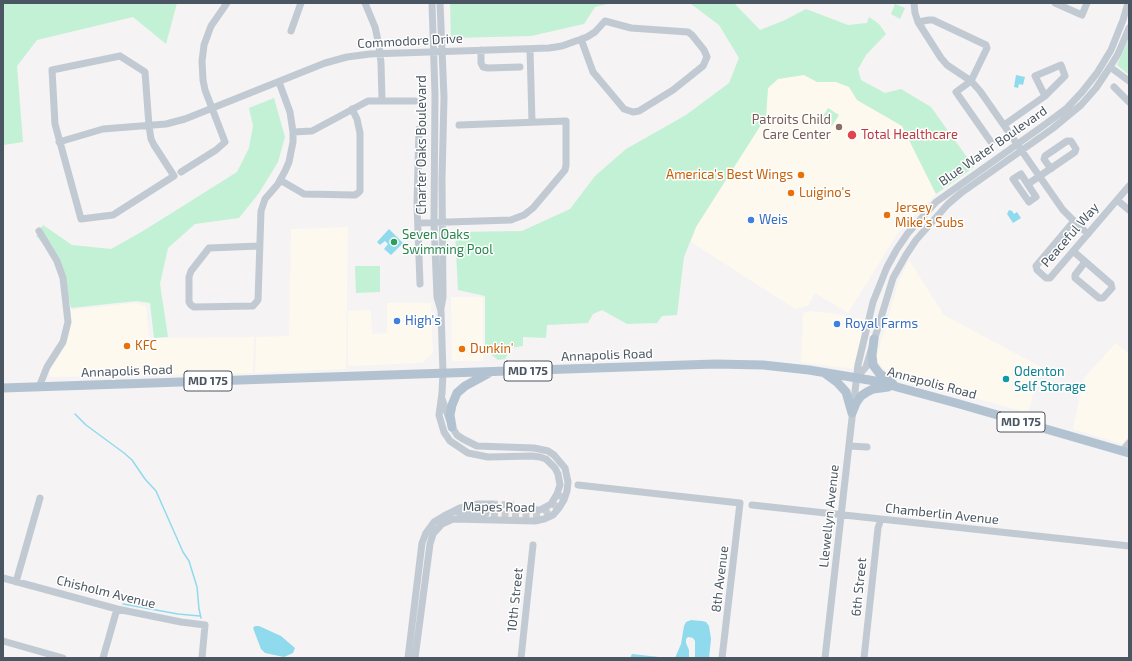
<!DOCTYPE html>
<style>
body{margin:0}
#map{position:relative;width:1132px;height:661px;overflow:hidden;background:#f5f3f3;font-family:"Exo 2",sans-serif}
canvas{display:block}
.frame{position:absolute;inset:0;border:4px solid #4a5661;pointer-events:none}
</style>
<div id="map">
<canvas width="1132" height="661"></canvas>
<div class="frame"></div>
</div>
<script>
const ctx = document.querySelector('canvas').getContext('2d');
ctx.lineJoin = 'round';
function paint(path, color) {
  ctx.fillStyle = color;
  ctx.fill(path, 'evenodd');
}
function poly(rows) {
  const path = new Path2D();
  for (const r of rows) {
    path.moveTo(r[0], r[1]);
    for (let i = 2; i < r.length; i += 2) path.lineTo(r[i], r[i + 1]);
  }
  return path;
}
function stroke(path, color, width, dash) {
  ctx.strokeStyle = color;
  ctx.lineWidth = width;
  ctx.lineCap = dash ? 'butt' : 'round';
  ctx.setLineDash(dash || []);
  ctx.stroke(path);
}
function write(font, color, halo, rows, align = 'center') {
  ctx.font = font + ' "Exo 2",sans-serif';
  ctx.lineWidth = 3;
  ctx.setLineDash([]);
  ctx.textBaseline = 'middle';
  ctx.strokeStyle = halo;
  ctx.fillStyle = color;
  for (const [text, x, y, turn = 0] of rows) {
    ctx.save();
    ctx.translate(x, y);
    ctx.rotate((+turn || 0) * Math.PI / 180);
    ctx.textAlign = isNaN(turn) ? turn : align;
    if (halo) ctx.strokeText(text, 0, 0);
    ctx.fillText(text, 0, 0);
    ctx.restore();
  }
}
const commercial = poly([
 [804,75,817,82,836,82,849,87,857,100,902,126,936,194,897,234,848,313,815,293,808,306,795,309,691,242,696,227,766,117,768,88,778,79],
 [348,227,346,369,255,373,256,337,289,336,291,229],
 [909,260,944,315,1041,367,1028,413,887,373,876,359,898,283],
 [451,297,483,297,483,361,452,361],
 [135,303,146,306,149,338,254,337,253,373,49,377,50,365,71,323,71,310],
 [387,303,431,303,433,353,422,363,348,366,348,311,371,310,372,334,387,333],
 [810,311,830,313,866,320,853,369,801,362,803,313],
 [1116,343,1129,354,1129,436,1122,444,1073,429,1084,378]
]);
const green = poly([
 [3,3,177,3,166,44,133,17,37,40,17,66,23,142,3,145],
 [450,3,612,3,595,7,584,24,531,36,451,38],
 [674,3,734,3,760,30,785,20,806,9,848,25,867,23,869,17,879,24,886,34,866,55,858,69,861,80,885,93,901,89,931,107,974,167,936,194,902,126,857,100,849,87,836,82,817,82,804,75,778,79,768,88,766,117,696,227,684,257,677,315,662,316,657,323,627,324,602,310,593,314,588,323,547,325,546,338,523,337,523,346,511,348,505,359,498,360,485,350,485,296,458,290,455,232,522,231,570,209,595,176,626,149,686,115,729,83,739,58,719,25,691,4],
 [895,4,905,8,900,19,891,14],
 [1129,38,1129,75,1117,65],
 [274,98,285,137,278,162,259,193,239,218,195,224,168,248,160,284,168,337,154,338,150,303,136,301,71,308,59,260,36,236,43,225,72,245,111,249,143,231,237,172,249,148,253,126,249,108],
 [828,108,839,115,832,126,821,119],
 [355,266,380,266,380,292,356,293]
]);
const water = poly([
 [1016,75,1025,77,1023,85,1019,84,1018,88,1014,87],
 [1009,210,1012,211,1014,214,1017,212,1021,218,1013,223,1007,214],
 [389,229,403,243,391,255,384,249,388,244,385,241,380,245,377,242],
 [691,620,702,621,706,622,709,626,711,639,709,658,695,658,695,641,693,638,688,637,686,639,686,643,689,650,689,658,675,658,681,644,684,626,686,622],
 [255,626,259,626,281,636,295,648,293,653,284,657,265,653,261,649,253,628],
 [632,654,668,658,630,658]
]);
const stream = poly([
 [75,414,86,425,124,453,132,460,145,479,156,491,183,552,189,561,197,587,199,609,201,618],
 [123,604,178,614,200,616]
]);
const minorTunnel = poly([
 [491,504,514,505],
 [491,514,535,515,542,514,555,505,561,491]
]);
const minor = poly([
 [365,3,375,27,379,45,381,63,382,100],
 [432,3,435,95,434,223,437,297,441,311,443,373,442,393,439,415,444,432,450,441,468,453,488,457,532,456,540,457,546,459,555,468,558,474,560,485,557,494,551,504,540,510,512,509],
 [440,3,444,97,442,180,443,297,441,308],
 [914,3,915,13,918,22,941,58,947,65,971,81,980,91,1063,210,1074,221,1088,234],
 [1055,3,1082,15,1087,3],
 [918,22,929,20,933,20,986,45,987,48,971,81,956,92,991,142],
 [291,31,301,3],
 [530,49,532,122],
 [481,50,481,63,483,67,488,68,520,67],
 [120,56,145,72,149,126,151,139,154,145,174,176,113,215,81,219,55,124,52,70,120,56],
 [1110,67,1129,81],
 [1114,87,1129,102],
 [1004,125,1045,96,1065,76,1061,65,1035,76,1045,96],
 [419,129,417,204,420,284],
 [293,132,312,131,368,101,415,101],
 [59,142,103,129,166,124,185,119,325,63,347,57,370,54,549,48,562,46,587,37,595,32,605,21,631,28,688,32,692,35,704,50,707,57,703,66,673,90,639,111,633,112,624,109,593,72,581,39],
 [181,172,216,150,225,142,205,90,203,80,202,61,204,45,211,26,227,3],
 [1021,174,1036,197,1029,202,1013,179,1021,174],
 [280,180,304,194,355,195,358,193,360,191,360,133,357,119,352,109],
 [1028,184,1075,152,1076,149,1071,141,1067,141,1045,156,1044,159,1051,169],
 [1117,200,1129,210],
 [1074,221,1036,266,1037,270,1046,278,1050,278,1129,186],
 [418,223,511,220,516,218,524,215,533,208,565,170,566,165,566,121,459,125],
 [259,246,209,248,191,271,189,277,189,302,191,305,194,307,253,306,258,300,261,211,265,199,278,184,285,171,289,162,293,142,293,132,290,112,279,82],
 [1073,251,1111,284,1112,288,1103,298,1099,298,1075,278,1075,275,1085,262],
 [857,377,866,367,893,278,906,255,916,240,948,204,961,193,1052,129,1081,105,1096,88,1110,67,1118,54,1129,28],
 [39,387,47,367,63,342,68,322,63,278,57,261,39,231],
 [849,446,867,447],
 [1122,451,1129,443],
 [578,485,740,503,722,658],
 [752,505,1129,546],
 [478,508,492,509],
 [454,511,463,513,486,513],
 [3,578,117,609,181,622,205,625,202,658],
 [16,582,40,498],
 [3,641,63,658],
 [103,658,117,609],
 [408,658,422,543,426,533,434,522,444,516,460,508,478,504,491,504],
 [415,658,430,544,433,534,442,524,453,519,535,521,544,519,553,515,559,508,564,500,567,491,568,482,565,468,554,455,548,451,534,448,477,446,463,439,457,435,452,427,442,399],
 [521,658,533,545],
 [825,658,858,365,873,302,887,267,897,249,908,233,936,202,1047,123,1067,108,1082,92,1097,73,1111,50,1123,20,1128,3],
 [864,658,878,528,881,519]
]);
const major = poly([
 [874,339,872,355,873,365,879,373,893,384],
 [826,374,837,382,846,392,852,413],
 [3,388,715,364,763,365,809,370,875,381,956,403,1129,453],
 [852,413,856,403,861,396,867,392,873,389,888,387],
 [452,427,450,415,452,405,457,393,465,386,489,373]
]);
const markers = [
 [839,127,4,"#8d6e63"],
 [852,135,5,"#e0444e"],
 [801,175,4,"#e8710a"],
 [791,193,4,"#e8710a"],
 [887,215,4,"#e8710a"],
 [751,220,4,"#3f7fe0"],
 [394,242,4,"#2e9e5b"],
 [397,321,4,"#3f7fe0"],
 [837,324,4,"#3f7fe0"],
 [127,346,4,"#e8710a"],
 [462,349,4,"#e8710a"],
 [1006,379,4,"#0f9aa8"]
];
const shields = [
 [528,371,48],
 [208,381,48],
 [1021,422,48]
];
const shieldNames = [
 ["MD 175",528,371],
 ["MD 175",208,381],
 ["MD 175",1021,422]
];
const streetNames = [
 ["Commodore Drive",410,41,-3],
 ["Charter Oaks Boulevard",422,145,-90],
 ["Blue Water Boulevard",993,146,-35],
 ["Peaceful Way",1070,235,-49],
 ["Annapolis Road",607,355,-2],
 ["Annapolis Road",127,371,-2],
 ["Annapolis Road",932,383,15],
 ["Mapes Road",499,507,1],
 ["Chamberlin Avenue",942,514,6],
 ["Llewellyn Avenue",829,516,-84],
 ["8th Avenue",720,579,-83],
 ["6th Street",859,587,-84],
 ["Chisholm Avenue",106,592,14],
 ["10th Street",515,600,-84]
];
const educationNames = [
 ["Patroits Child",831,120],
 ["Care Center",831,135]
];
const healthNames = [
 ["Total Healthcare",861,135]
];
const foodNames = [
 ["America's Best Wings",793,175,"right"],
 ["Luigino's",799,193],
 ["Jersey",895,208],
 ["Mike's Subs",895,223],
 ["KFC",135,346],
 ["Dunkin'",470,349]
];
const shopNames = [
 ["Weis",759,220],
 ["High's",405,321],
 ["Royal Farms",845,324]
];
const leisureNames = [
 ["Seven Oaks",402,235],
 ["Swimming Pool",402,250]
];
const cultureNames = [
 ["Odenton",1014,372],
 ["Self Storage",1014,387]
];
paint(commercial, '#fdf9ef');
paint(green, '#c3f1d5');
paint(water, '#90daee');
stroke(stream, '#90daee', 1.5);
stroke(minorTunnel, '#caccce', 7, [7, 3.5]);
stroke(minor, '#c1cad2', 7);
stroke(major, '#b3c2d1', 9);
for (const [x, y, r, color] of markers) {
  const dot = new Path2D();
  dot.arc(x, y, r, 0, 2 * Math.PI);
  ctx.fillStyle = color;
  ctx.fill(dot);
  stroke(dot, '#fff', 1.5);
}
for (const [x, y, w] of shields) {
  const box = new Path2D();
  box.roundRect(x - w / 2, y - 10, w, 20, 3);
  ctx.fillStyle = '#fff';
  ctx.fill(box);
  stroke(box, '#4a5661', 1);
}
write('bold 12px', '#4a5661', null, shieldNames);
write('13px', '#4a5661', '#fff', streetNames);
write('13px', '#785e54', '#fff', educationNames, 'right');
write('13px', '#be3a42', '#fff', healthNames, 'left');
write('13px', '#c56008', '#fff', foodNames, 'left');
write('13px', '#366cbe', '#fff', shopNames, 'left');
write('13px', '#27864d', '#fff', leisureNames, 'left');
write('13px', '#0d838f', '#fff', cultureNames, 'left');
</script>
